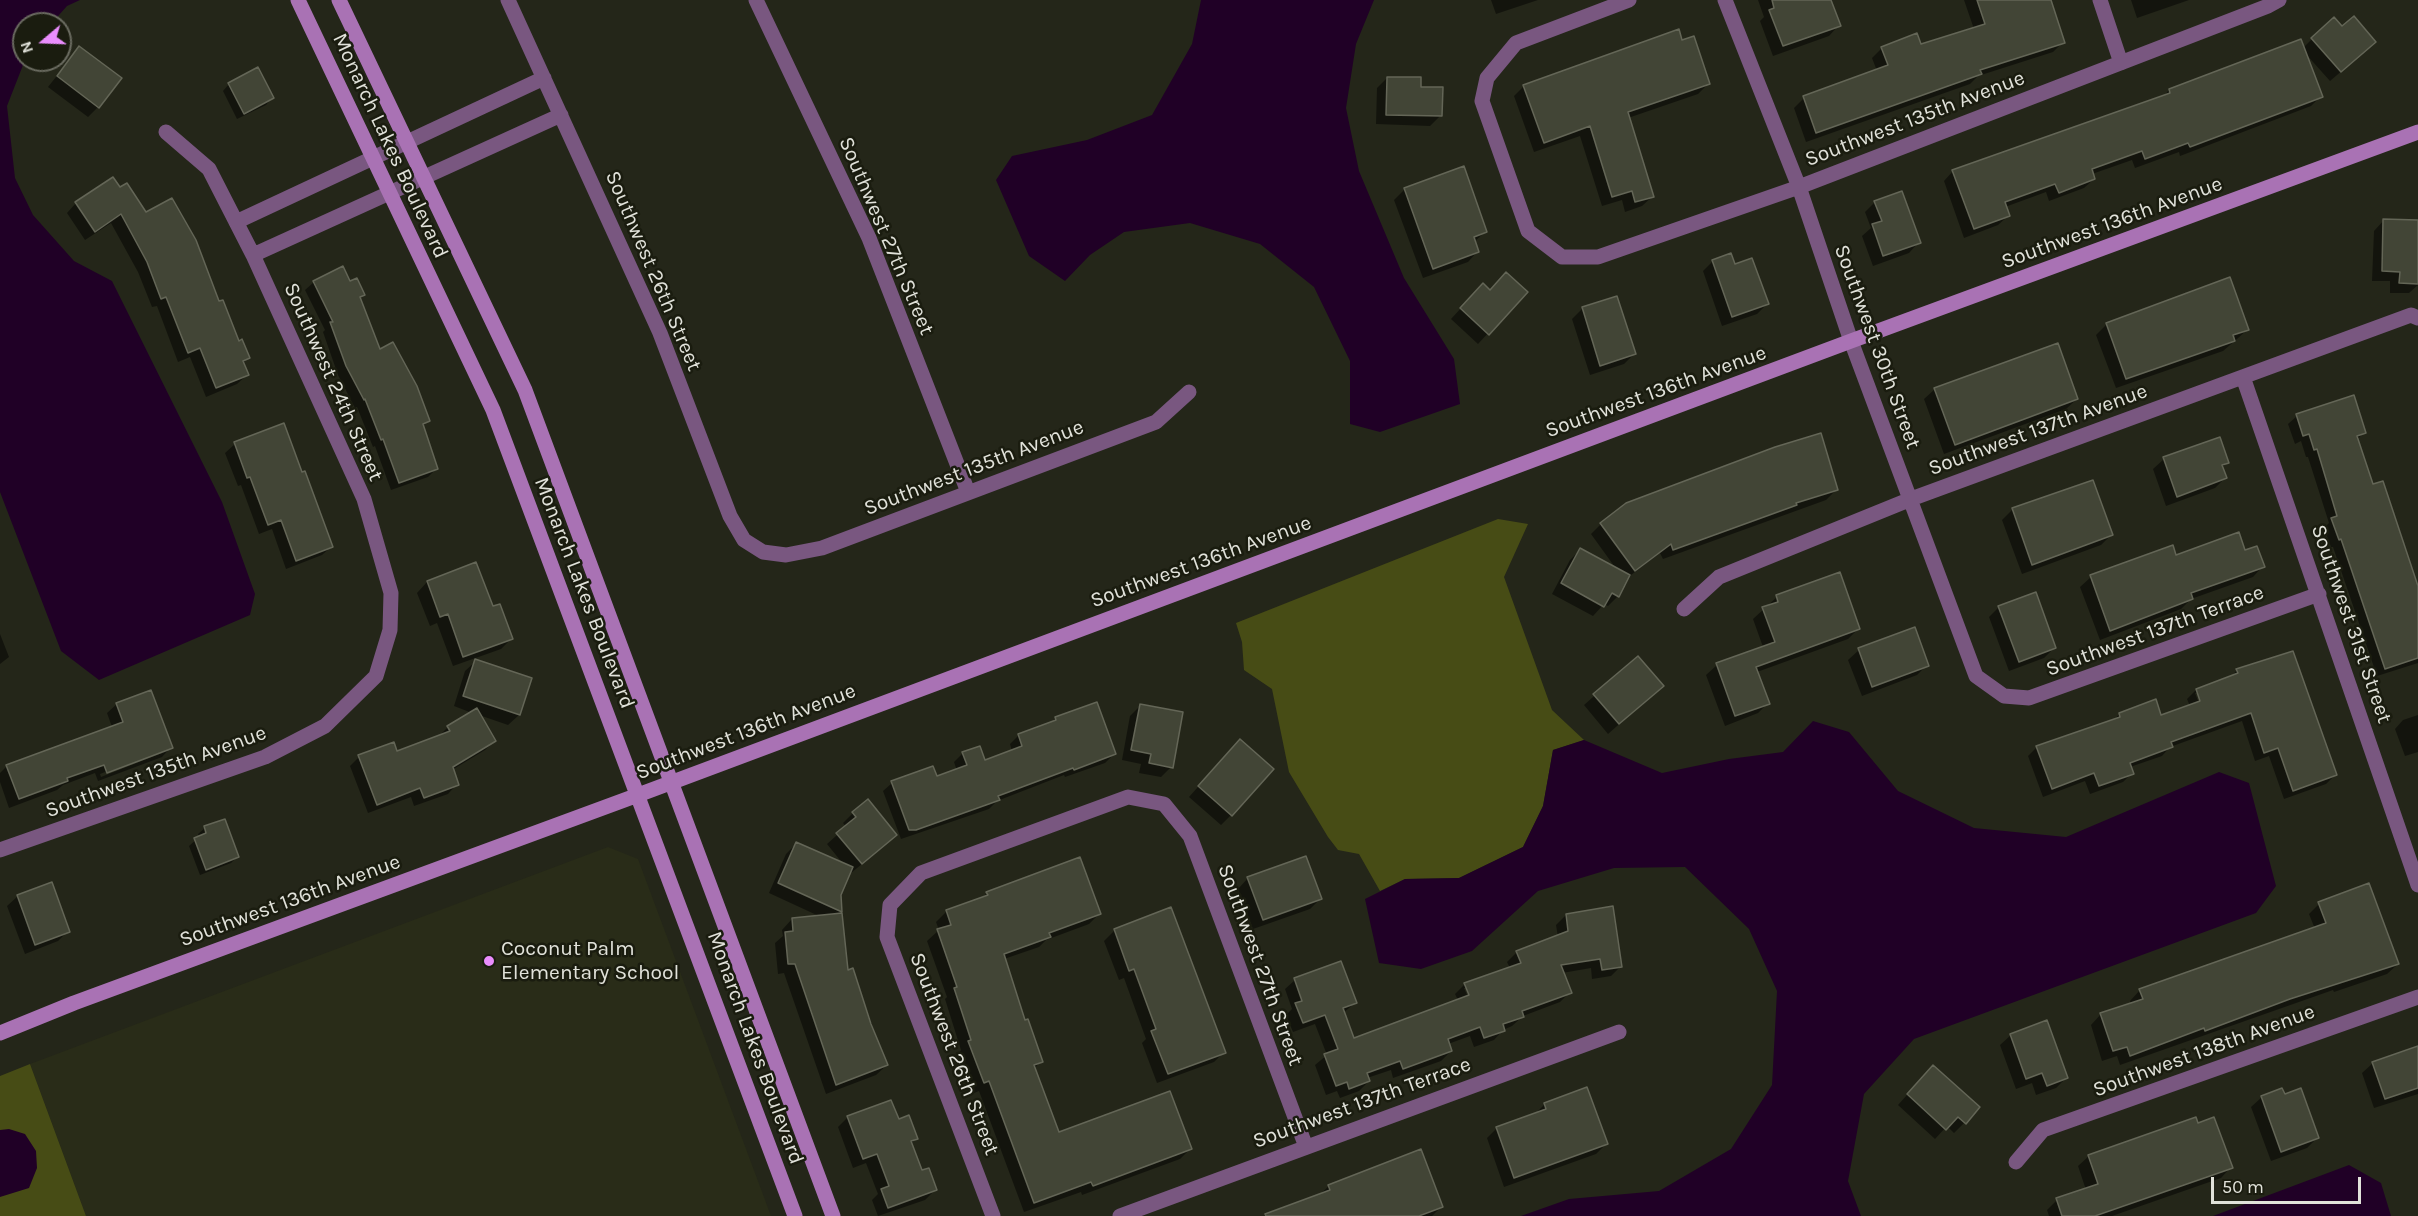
<!DOCTYPE html>
<style>
body{margin:0}
#map{position:relative;width:2418px;height:1216px;overflow:hidden;background:#242619;font-family:Karla,sans-serif}
canvas{display:block}
.north{position:absolute;left:12px;top:12px;width:60px;height:60px;box-sizing:border-box;background:#1a1c0f;border:2px solid #6a6b60;border-radius:50%;rotate:251deg;font-size:16px;font-weight:700;line-height:24px;text-align:center;color:#e1e2da}
.north::after{content:'';display:block;margin:auto;width:21px;height:27px;background:#ea8dfd;clip-path:polygon(50% 0,100% 100%,50% 72%,0 100%)}
.scale{position:absolute;left:2211px;top:1177px;width:150px;height:27px;box-sizing:border-box;border:3px solid #e1e2da;border-top:0;padding-left:8px;font-size:18px;line-height:21px;white-space:nowrap;color:#e1e2da;-webkit-text-stroke:4px #1a1c0f;paint-order:stroke}
</style>
<div id="map">
<canvas width="2418" height="1216"></canvas>
<div class="north">N</div>
<div class="scale">50 m</div>
</div>
<script>
const ctx = document.querySelector('canvas').getContext('2d');
ctx.lineJoin = 'round';
function paint(path, color) {
  ctx.fillStyle = color;
  ctx.fill(path, 'evenodd');
}
function poly(rows) {
  const path = new Path2D();
  for (const r of rows) {
    path.moveTo(r[0], r[1]);
    for (let i = 2; i < r.length; i += 2) path.lineTo(r[i], r[i + 1]);
  }
  return path;
}
function stroke(path, color, width, dash) {
  ctx.strokeStyle = color;
  ctx.lineWidth = width;
  ctx.lineCap = dash ? 'butt' : 'round';
  ctx.setLineDash(dash || []);
  ctx.stroke(path);
}
function write(font, color, halo, rows, align = 'center') {
  ctx.font = font + ' Karla,sans-serif';
  ctx.lineWidth = 5;
  ctx.setLineDash([]);
  ctx.textBaseline = 'middle';
  ctx.strokeStyle = halo;
  ctx.fillStyle = color;
  for (const [text, x, y, turn = 0] of rows) {
    ctx.save();
    ctx.translate(x, y);
    ctx.rotate((+turn || 0) * Math.PI / 180);
    ctx.textAlign = isNaN(turn) ? turn : align;
    if (halo) ctx.strokeText(text, 0, 0);
    ctx.fillText(text, 0, 0);
    ctx.restore();
  }
}
const built = poly([
 [608,847,638,859,771,1216,86,1216,30,1064]
]);
const green = poly([
 [1498,519,1528,524,1504,577,1552,710,1584,740,1553,750,1543,806,1523,847,1459,878,1405,879,1380,891,1359,854,1338,850,1328,837,1289,772,1272,689,1244,670,1242,642,1236,623],
 [30,1064,86,1216,0,1216,0,1076]
]);
const water = poly([
 [0,0,80,0,67,6,51,24,24,24,25,60,7,106,15,178,33,215,74,261,112,281,222,502,255,594,250,615,99,680,61,651,0,492],
 [1201,0,1374,0,1356,44,1346,108,1359,171,1404,278,1454,359,1460,404,1380,432,1350,424,1350,361,1314,287,1260,244,1190,223,1124,232,1090,255,1065,281,1029,256,996,180,1012,156,1087,140,1152,115,1192,44],
 [1813,721,1849,732,1898,791,1974,828,2066,837,2219,772,2249,783,2276,886,2256,913,1914,1039,1864,1094,1848,1181,1861,1216,1521,1216,1569,1199,1659,1191,1731,1149,1772,1085,1777,991,1749,929,1685,867,1614,868,1538,891,1472,951,1421,969,1379,963,1365,899,1405,879,1459,878,1523,847,1543,806,1553,750,1584,740,1662,773,1729,759,1783,752],
 [9,1129,25,1134,36,1151,37,1168,29,1188,0,1197,0,1130],
 [2349,1165,2381,1183,2391,1216,2213,1216]
]);
const shadow = poly([
 [1491,0,1538,0,1496,14],
 [1758,0,1830,0,1839,25,1829,36,1773,56,1760,21,1764,17],
 [1964,0,2049,0,2063,42,2053,52,1978,76,1970,84,1806,142,1794,108,1804,98,1877,71,1872,58,1882,48,1921,46,1974,29],
 [2131,0,2189,0,2137,18],
 [2312,39,2364,52,2330,81,2305,53,2321,96,2311,106,2180,156,2179,152,2135,168,2132,160,2092,174,2094,179,2084,188,2049,201,2046,192,2005,207,2008,216,1998,225,1964,238,1944,181,1953,171,2162,98,2169,90,2303,48],
 [1681,42,1708,84,1698,94,1628,118,1653,196,1642,206,1625,212,1622,200,1602,206,1580,136,1534,152,1514,96,1524,86],
 [79,48,98,107,88,117,48,87],
 [1387,78,1419,88,1441,115,1430,126,1376,124,1377,88],
 [229,84,272,98,266,105,237,119,223,91],
 [1463,168,1485,232,1474,242,1478,251,1468,262,1423,278,1394,200,1404,190],
 [119,189,146,214,218,303,238,343,248,358,243,363,247,375,237,384,206,397,190,357,178,362,157,306,152,307,138,272,111,223,85,240,67,213,76,203],
 [1875,202,1919,242,1909,253,1873,266,1862,236,1871,228,1865,212],
 [2384,220,2418,222,2418,285,2409,293,2390,293,2390,281,2372,281,2374,231],
 [1713,261,1734,266,1767,304,1757,314,1722,326,1703,271],
 [2229,279,2248,329,2237,339,2223,351,2116,388,2096,335,2106,325],
 [314,282,349,283,363,294,359,299,379,351,429,420,422,427,437,468,428,477,391,490,375,446,373,447,357,407,355,408,338,375,323,332,325,330,305,290],
 [1490,291,1526,292,1478,344,1451,319,1473,295],
 [1616,298,1634,354,1624,364,1590,375,1572,319,1582,309],
 [1935,389,2077,399,2066,409,1944,454,1924,399],
 [2297,416,2364,432,2357,440,2373,486,2418,591,2418,663,2377,676,2333,547,2331,547,2324,528,2329,523,2308,457,2306,457,2301,441,2295,444,2288,424],
 [283,425,332,546,322,555,286,569,272,529,259,534,241,485,238,486,225,453,235,444],
 [2219,439,2227,462,2222,468,2225,478,2215,488,2166,506,2153,469,2164,459],
 [1837,489,1826,500,1663,559,1660,553,1627,578,1618,596,1608,606,1604,604,1593,616,1552,594,1570,560,1580,550,1617,570,1591,534,1601,524],
 [2013,509,2111,535,2101,545,2022,574,2002,520],
 [2175,556,2263,566,2253,577,2191,599,2181,609,2100,640,2080,587,2091,577],
 [475,564,492,608,511,639,501,649,453,666,437,623,430,626,417,593,427,582],
 [1777,597,1858,629,1848,639,1757,672,1768,703,1758,713,1725,726,1706,675,1717,665,1763,647,1753,619],
 [1999,607,2055,647,2044,658,2009,671,1989,617],
 [0,634,9,657,0,664],
 [1859,650,1927,665,1917,675,1862,696,1848,660],
 [1637,658,1651,696,1608,734,1584,705],
 [476,661,530,679,519,715,508,725,479,715,494,741,485,750,452,770,457,784,448,794,414,806,411,797,368,813,350,766,359,757,397,753,439,736,448,727,472,713,454,706,465,671],
 [2237,670,2335,775,2326,784,2284,799,2269,756,2255,761,2242,721,2170,747,2162,756,2130,767,2132,773,2123,782,2090,794,2085,781,2043,797,2028,756,2037,747,2112,721,2120,714,2160,717,2190,706,2187,699,2196,690,2230,678],
 [2195,693,2199,693,2204,708,2201,709],
 [117,704,171,747,162,757,98,781,95,773,63,785,57,790,9,808,0,782,0,773,7,766,112,727,107,713],
 [162,750,162,753,101,777,100,774],
 [1140,706,1171,767,1161,777,1139,773,1141,764,1122,760,1130,716],
 [2418,715,2418,752,2405,756,2395,729,2403,720],
 [1056,718,1114,754,1105,763,1065,777,1064,775,997,801,989,809,901,839,883,791,892,783,936,778,957,771,954,762,963,753,984,762,1012,751,1010,744,1019,735,1050,724],
 [1230,751,1231,815,1221,825,1189,797],
 [853,813,885,845,851,873,850,871,839,895,841,911,837,915,847,972,852,970,887,1065,876,1075,826,1094,784,973,778,974,775,943,783,936,782,930,792,919,821,917,769,893,786,854,797,843,844,865,827,844,846,827,843,823],
 [205,828,237,857,231,863,200,875,189,846,199,837,198,834],
 [1248,878,1320,899,1310,909,1253,929,1238,889],
 [987,893,1099,914,1089,924,1046,940,1039,947,1004,959,1024,1022,1041,1061,1034,1069,1058,1134,1190,1149,1180,1159,1082,1195,1081,1192,1024,1212,979,1091,974,1093,959,1053,961,1050,945,999,947,997,927,941,939,930,936,922,946,912,981,899],
 [18,896,68,931,58,941,25,954,7,906],
 [2319,904,2398,964,2387,974,2334,992,2333,990,2120,1065,2117,1056,2102,1061,2091,1025,2101,1014,2131,1005,2130,1001,2140,990,2315,929,2309,914],
 [1566,915,1621,966,1611,976,1592,979,1591,968,1562,973,1570,992,1560,1002,1523,1016,1512,1026,1503,1030,1494,1040,1474,1047,1470,1036,1448,1044,1451,1051,1441,1061,1393,1078,1391,1070,1367,1078,1369,1081,1359,1091,1340,1098,1337,1091,1326,1095,1315,1065,1327,1055,1315,1024,1293,1032,1286,1015,1292,1009,1285,989,1295,980,1340,963,1355,1003,1343,1013,1353,1040,1458,1000,1455,994,1465,984,1510,968,1507,962,1517,952,1558,937,1556,925],
 [1464,988,1468,988,1472,1001,1470,1002],
 [1115,930,1224,1052,1214,1062,1157,1083,1142,1043,1146,1039,1124,978,1119,980,1104,941],
 [2011,1035,2066,1078,2056,1088,2036,1095,2032,1083,2016,1089,2000,1045],
 [2418,1047,2418,1094,2374,1108,2362,1073,2373,1063],
 [1923,1077,1964,1123,1954,1133,1947,1126,1935,1139,1898,1105],
 [2262,1097,2317,1138,2307,1148,2271,1161,2251,1107],
 [1545,1104,1606,1144,1596,1154,1504,1187,1487,1138,1497,1128,1535,1114],
 [848,1117,898,1121,916,1138,911,1144,921,1172,935,1190,925,1200,878,1216,872,1200,878,1194,866,1163,853,1168,838,1127],
 [2089,1156,2231,1167,2221,1178,2112,1216,2049,1216,2047,1210,2057,1200,2086,1190,2078,1166],
 [1329,1186,1441,1207,1432,1216,1274,1216,1318,1196]
]);
const building = poly([
 [1772,0,1831,0,1841,26,1783,46,1769,10,1774,8,1772,0],
 [1977,0,2051,0,2065,43,1980,70,1982,74,1816,133,1803,96,1888,65,1881,47,1917,33,1921,44,1985,24,1977,0],
 [2354,16,2376,42,2341,72,2311,38,2334,17,2342,26,2354,16],
 [1679,29,1682,40,1694,36,1710,84,1628,112,1654,197,1635,202,1632,191,1612,197,1590,126,1544,143,1523,85,1679,29],
 [2301,39,2323,97,2190,147,2188,143,2145,159,2142,151,2092,169,2095,179,2059,193,2055,184,2005,202,2010,216,1974,229,1952,170,2170,93,2169,89,2301,39],
 [79,46,122,78,99,108,57,76,79,46],
 [258,67,274,98,244,114,228,83,258,67],
 [1387,77,1421,77,1421,87,1443,87,1442,116,1386,115,1387,77],
 [1464,166,1487,232,1474,237,1479,252,1433,269,1404,188,1464,166],
 [113,177,120,187,127,183,146,212,172,198,196,240,219,301,223,300,239,341,242,339,250,358,243,361,249,375,216,388,200,348,188,353,166,297,161,299,147,262,121,214,95,232,75,202,113,177],
 [1902,191,1921,243,1883,256,1872,224,1882,221,1874,201,1902,191],
 [2383,219,2418,220,2418,284,2399,283,2400,272,2382,271,2383,219],
 [1731,253,1735,264,1752,258,1769,304,1732,317,1712,260,1731,253],
 [343,266,350,281,357,278,365,295,360,297,380,349,393,342,417,386,430,421,423,424,438,469,399,483,383,439,381,440,365,399,364,400,346,366,330,322,333,322,313,281,343,266],
 [1506,272,1528,292,1489,335,1460,308,1483,283,1490,290,1506,272],
 [2230,277,2249,330,2233,335,2235,341,2126,379,2106,323,2230,277],
 [1617,296,1636,354,1600,366,1582,307,1617,296],
 [2058,343,2078,399,1955,445,1934,388,2058,343],
 [2354,395,2366,433,2357,436,2373,484,2383,481,2418,586,2418,658,2385,669,2341,539,2339,540,2331,518,2337,516,2317,449,2314,450,2309,434,2303,436,2296,414,2354,395],
 [284,423,302,472,305,471,333,547,296,561,281,520,268,525,250,477,247,478,234,442,284,423],
 [1821,433,1838,490,1796,503,1797,505,1673,550,1671,544,1635,571,1600,523,1626,503,1775,447,1821,433],
 [2220,437,2229,463,2222,465,2227,478,2177,497,2163,457,2220,437],
 [2093,480,2113,535,2032,565,2012,508,2093,480],
 [2239,532,2245,550,2257,546,2265,567,2191,593,2193,599,2110,631,2090,575,2173,545,2176,555,2239,532],
 [1580,548,1630,575,1619,597,1612,593,1604,607,1561,583,1580,548],
 [476,562,493,606,500,604,513,639,463,657,448,614,440,617,427,581,476,562],
 [1840,572,1860,629,1756,667,1770,704,1735,716,1716,663,1775,642,1762,607,1778,602,1776,595,1840,572],
 [2036,592,2056,648,2019,662,1998,606,2036,592],
 [1915,627,1929,666,1872,687,1858,648,1915,627],
 [2293,651,2337,775,2293,791,2278,748,2264,753,2251,713,2171,742,2173,747,2130,763,2134,774,2099,786,2094,773,2052,789,2036,746,2120,717,2119,713,2156,699,2161,715,2200,701,2196,689,2238,673,2236,669,2293,651],
 [1638,656,1664,686,1619,724,1593,694,1638,656],
 [475,659,532,678,520,715,463,696,475,659],
 [151,690,173,748,107,773,104,765,67,778,68,781,19,799,6,765,123,722,116,703,151,690],
 [1097,702,1116,754,1074,770,1073,768,998,796,1000,800,916,830,909,830,891,781,933,766,937,776,967,765,962,752,980,746,985,760,1022,746,1018,734,1056,720,1055,717,1097,702],
 [1140,704,1183,712,1173,768,1149,763,1151,754,1131,750,1140,704],
 [477,708,496,741,453,767,459,785,424,798,420,788,377,805,358,755,394,742,397,751,450,731,447,726,477,708],
 [1240,739,1274,769,1232,816,1198,786,1240,739],
 [868,799,897,835,862,864,836,833,856,817,852,812,868,799],
 [225,819,239,857,206,870,194,838,206,833,204,826,225,819],
 [796,842,853,867,841,895,842,912,778,883,796,842],
 [1306,856,1322,899,1263,920,1247,877,1306,856],
 [1080,857,1101,914,1049,933,1051,937,1004,954,1025,1020,1028,1019,1043,1062,1034,1065,1059,1132,1170,1091,1192,1149,1093,1186,1091,1182,1034,1203,989,1081,984,1083,968,1041,971,1040,954,988,957,987,937,929,951,925,946,910,988,895,986,892,1080,857],
 [52,882,70,932,35,945,17,895,52,882],
 [2369,883,2399,964,2290,999,2205,1031,2204,1028,2130,1056,2127,1047,2113,1051,2100,1013,2143,999,2139,989,2326,923,2318,902,2369,883],
 [1613,906,1622,967,1602,970,1600,959,1561,965,1572,993,1522,1011,1524,1017,1503,1024,1505,1031,1484,1038,1480,1027,1448,1039,1452,1051,1403,1069,1400,1061,1367,1073,1370,1081,1349,1089,1347,1082,1336,1086,1324,1054,1338,1049,1325,1015,1303,1023,1295,1003,1302,1001,1294,978,1341,961,1357,1003,1343,1008,1354,1038,1469,995,1464,983,1521,963,1516,951,1568,931,1566,914,1613,906],
 [1171,907,1226,1053,1168,1074,1151,1031,1156,1029,1134,969,1129,971,1114,929,1171,907],
 [842,913,848,970,853,968,871,1024,888,1065,836,1085,795,964,788,964,785,932,793,931,792,918,842,913],
 [2047,1020,2068,1078,2047,1086,2042,1073,2026,1079,2010,1034,2047,1020],
 [2418,1046,2418,1088,2385,1099,2372,1062,2418,1046],
 [1933,1065,1980,1107,1966,1124,1958,1117,1946,1130,1907,1094,1933,1065],
 [1587,1087,1608,1144,1514,1178,1496,1127,1546,1109,1544,1103,1587,1087],
 [2282,1088,2285,1094,2301,1088,2319,1138,2281,1152,2261,1096,2282,1088],
 [891,1100,899,1119,909,1115,918,1139,911,1141,922,1170,929,1168,937,1190,888,1208,881,1189,889,1186,877,1154,863,1159,847,1116,891,1100],
 [2196,1117,2198,1123,2214,1117,2233,1168,2095,1216,2062,1216,2056,1198,2098,1184,2088,1155,2196,1117],
 [1421,1149,1443,1207,1419,1216,1266,1216,1265,1214,1330,1190,1328,1185,1421,1149]
]);
const street = poly([
 [508,0,660,333,730,516,744,540,763,552,786,555,822,548,1156,422,1189,392],
 [756,0,869,238,968,492],
 [1629,0,1516,43,1487,78,1482,101,1528,231,1562,257,1598,257,1799,187,2268,6,2279,0],
 [1725,0,1799,187,1851,341,1976,676,2004,696,2029,698,2319,594],
 [2100,0,2121,63],
 [236,222,544,78],
 [253,255,561,115],
 [2243,377,2418,885],
 [1684,609,1719,577,1911,499,2411,315,2418,318],
 [0,850,265,757,325,726,376,676,390,630,391,593,364,499,253,255,209,169,166,132],
 [2016,1162,2043,1130,2418,997],
 [993,1216,887,937,890,905,921,873,1128,797,1164,804,1190,836,1306,1147],
 [1120,1216,1619,1032]
]);
const secondary = poly([
 [298,0,493,410,795,1216],
 [339,0,525,390,833,1216],
 [0,1033,74,1003,638,795,1851,341,2418,132]
]);
const markers = [
 [489,961,6,"#ea8dfd"]
];
const streetNames = [
 ["Southwest 135th Avenue",1915,119,-21],
 ["Monarch Lakes Boulevard",390,146,65],
 ["Southwest 136th Avenue",2112,223,-20],
 ["Southwest 27th Street",886,236,67],
 ["Southwest 26th Street",653,271,67],
 ["Southwest 30th Street",1877,347,70],
 ["Southwest 24th Street",333,382,66],
 ["Southwest 136th Avenue",1656,392,-20],
 ["Southwest 137th Avenue",2038,430,-20],
 ["Southwest 135th Avenue",974,468,-21],
 ["Southwest 136th Avenue",1201,562,-20],
 ["Monarch Lakes Boulevard",584,593,69],
 ["Southwest 31st Street",2351,624,71],
 ["Southwest 137th Terrace",2155,631,-20],
 ["Southwest 136th Avenue",746,732,-21],
 ["Southwest 135th Avenue",156,772,-20],
 ["Southwest 136th Avenue",290,901,-20],
 ["Southwest 27th Street",1260,965,70],
 ["Monarch Lakes Boulevard",755,1048,70],
 ["Southwest 138th Avenue",2204,1051,-20],
 ["Southwest 26th Street",954,1054,69],
 ["Southwest 137th Terrace",1362,1103,-20]
];
const poiNames = [
 ["Coconut Palm",501,949],
 ["Elementary School",501,973]
];
paint(built, '#292c18');
paint(green, '#474c15');
paint(water, '#200026');
paint(shadow, '#0007');
paint(building, '#424536');
stroke(building, '#646657', 1.5);
stroke(street, '#795780', 15);
stroke(secondary, '#a972b4', 15);
for (const [x, y, r, color] of markers) {
  const dot = new Path2D();
  dot.arc(x, y, r, 0, 2 * Math.PI);
  ctx.fillStyle = color;
  ctx.fill(dot);
  stroke(dot, '#1a1c0f', 2);
}
write('21px', '#e1e2da', '#1a1c0f', streetNames);
write('21px', '#e1e2da', '#1a1c0f', poiNames, 'left');
</script>
